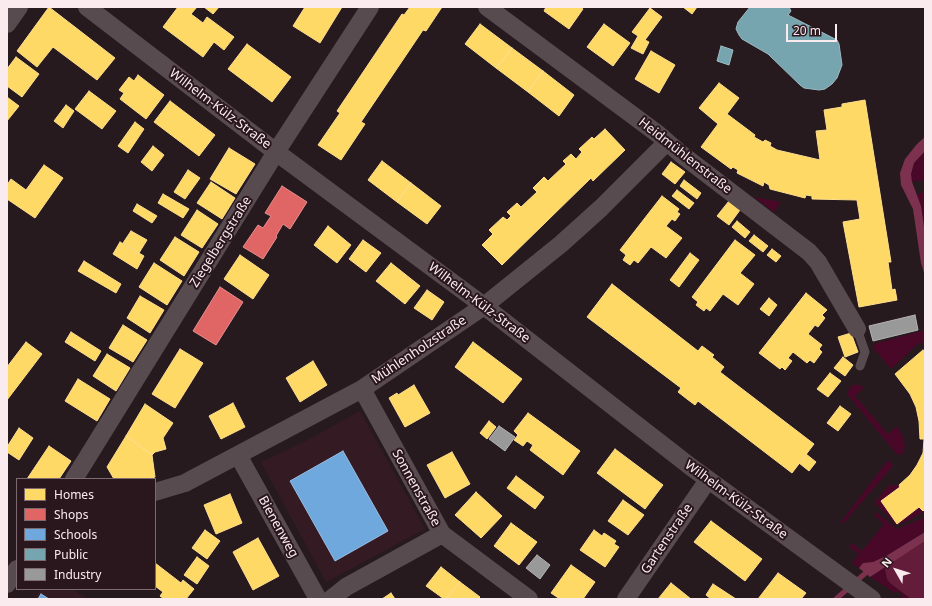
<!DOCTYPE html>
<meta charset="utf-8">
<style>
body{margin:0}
#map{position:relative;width:932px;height:606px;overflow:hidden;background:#261a1e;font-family:"Noto Sans",sans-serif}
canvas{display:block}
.frame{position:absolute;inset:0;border:8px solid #faebef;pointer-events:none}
.legend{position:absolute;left:16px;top:478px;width:140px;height:112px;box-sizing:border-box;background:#2a161d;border:1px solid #7d6b71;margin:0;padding:5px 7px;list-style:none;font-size:12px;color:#faebef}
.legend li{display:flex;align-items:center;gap:8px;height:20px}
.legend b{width:20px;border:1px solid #7d6b71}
.north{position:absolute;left:876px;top:550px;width:40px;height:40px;-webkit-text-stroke:3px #2a161d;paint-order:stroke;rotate:309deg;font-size:11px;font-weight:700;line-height:16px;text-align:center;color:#faebef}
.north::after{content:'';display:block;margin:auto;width:14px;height:18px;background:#faebef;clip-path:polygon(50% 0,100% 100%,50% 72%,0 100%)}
.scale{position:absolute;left:786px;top:24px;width:51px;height:18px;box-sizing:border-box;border:2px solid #faebef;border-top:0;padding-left:5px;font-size:12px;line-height:14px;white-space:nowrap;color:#faebef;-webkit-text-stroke:3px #2a161d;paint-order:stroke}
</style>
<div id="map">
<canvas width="932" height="606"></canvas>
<div class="frame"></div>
<ul class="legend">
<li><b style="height:11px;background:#ffd966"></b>Homes</li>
<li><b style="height:11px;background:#e06666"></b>Shops</li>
<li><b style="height:11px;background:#6fa8dc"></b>Schools</li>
<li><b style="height:11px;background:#76a5af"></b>Public</li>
<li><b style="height:11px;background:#999"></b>Industry</li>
</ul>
<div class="north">N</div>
<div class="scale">20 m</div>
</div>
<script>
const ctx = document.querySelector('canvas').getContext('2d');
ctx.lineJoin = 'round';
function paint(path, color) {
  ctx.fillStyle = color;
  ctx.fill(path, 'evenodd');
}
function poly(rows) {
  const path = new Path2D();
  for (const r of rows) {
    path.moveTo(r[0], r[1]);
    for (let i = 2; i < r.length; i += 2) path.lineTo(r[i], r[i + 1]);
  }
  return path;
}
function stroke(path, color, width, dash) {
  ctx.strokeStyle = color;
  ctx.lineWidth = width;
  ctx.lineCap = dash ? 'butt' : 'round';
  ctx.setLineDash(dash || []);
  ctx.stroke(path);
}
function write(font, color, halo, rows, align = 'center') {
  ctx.font = font + ' "Noto Sans",sans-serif';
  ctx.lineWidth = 4;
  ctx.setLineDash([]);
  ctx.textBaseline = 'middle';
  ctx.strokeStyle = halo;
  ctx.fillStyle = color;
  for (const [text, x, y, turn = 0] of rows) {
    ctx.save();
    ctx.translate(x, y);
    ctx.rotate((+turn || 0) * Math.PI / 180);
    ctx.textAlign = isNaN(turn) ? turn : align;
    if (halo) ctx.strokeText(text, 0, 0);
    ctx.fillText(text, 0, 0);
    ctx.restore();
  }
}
const built = poly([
 [360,411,425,529,326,582,261,462,304,442],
 [41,589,66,589,70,591,73,589,87,599,34,599]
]);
const green = poly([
 [925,151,925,180,918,182,917,180,912,182,911,174,914,163],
 [923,192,925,194,925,234,917,194],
 [754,197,781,202,774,212],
 [925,330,925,342,918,344,891,369,874,349,874,344],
 [853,385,860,385,864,388,855,396,888,434,897,426,903,437,905,447,902,454,898,455,895,452,847,394,849,389],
 [888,460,893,465,892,467,843,524,841,522],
 [890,485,899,485,900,487,881,501,897,523,919,507,923,511,925,509,925,512,899,525,896,525,876,504,875,502,888,486],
 [876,512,897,529,925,517,925,532,886,556,873,562,864,563,859,568,852,563,859,554,849,546,852,543,862,551,884,524,874,515],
 [886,566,885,570,887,579,911,599,903,599,901,598,903,595,897,591,895,593,870,577]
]);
const forest = poly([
 [925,541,925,599,911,599,890,583,887,579,885,570,886,566]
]);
const water = poly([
 [925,137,925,151,914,163,911,174,912,182,921,206,925,234,925,276,921,263,913,209,901,185,900,173,905,159,917,144],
 [925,532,925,541,870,577,859,568,863,563,873,562,886,556]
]);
const homes = poly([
 [49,7,115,58,97,80,53,47,37,67,17,51,49,7],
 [178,7,197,7,191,14,203,23,207,17,234,37,224,50,214,42,203,57,163,27,178,7],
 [204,7,219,7,213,14,204,7],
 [305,7,342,7,320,43,293,26,305,7],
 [410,7,442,7,426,31,423,30,361,122,365,124,341,160,318,145,340,113,337,111,402,14,404,15,410,7],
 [546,7,580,7,583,9,569,29,544,11,546,7],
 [683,7,697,7,692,14,683,7],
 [650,8,662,17,645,40,649,42,643,54,631,48,638,36,632,32,650,8],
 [480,24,512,48,496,68,465,44,480,24],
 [604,24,630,43,613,66,587,47,604,24],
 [247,44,291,77,272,102,228,69,247,44],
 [512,48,543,71,528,92,496,68,512,48],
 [651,51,675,65,659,93,635,79,651,51],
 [16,57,39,74,22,97,7,86,7,69,16,57],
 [543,71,574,95,559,116,528,92,543,71],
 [138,75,164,95,146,119,120,99,124,93,119,90,129,77,134,81,138,75],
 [719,83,739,98,727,114,755,135,754,137,763,142,765,140,771,143,770,146,777,150,820,160,816,131,827,130,824,110,842,107,842,104,865,100,891,262,888,262,892,290,895,289,897,300,859,307,843,222,860,219,857,200,812,199,812,196,806,195,805,198,770,189,769,185,764,182,763,186,737,173,738,170,733,167,731,169,701,147,718,124,699,108,719,83],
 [89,91,116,111,102,129,75,109,89,91],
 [7,97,19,106,7,121,7,97],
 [170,101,215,135,199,156,154,122,170,101],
 [66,105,74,111,63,128,54,121,66,105],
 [135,122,144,129,128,153,118,146,135,122],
 [605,129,625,150,593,181,591,178,502,265,482,245,493,234,489,230,503,217,507,220,511,216,507,212,517,203,521,207,537,192,533,188,544,177,548,181,566,164,563,161,571,154,576,159,582,152,579,149,592,137,594,139,605,129],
 [153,146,164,155,152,171,141,162,153,146],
 [229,148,255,164,236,194,210,179,229,148],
 [382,161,411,183,397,202,368,180,382,161],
 [671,162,685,172,675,184,662,174,671,162],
 [44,165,63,178,35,218,7,199,7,185,11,179,26,190,44,165],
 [188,170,200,178,185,199,174,192,188,170],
 [684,180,701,193,697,199,680,186,684,180],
 [211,182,235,198,222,219,197,203,211,182],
 [411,183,441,206,427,224,397,202,411,183],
 [677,190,694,203,689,209,672,196,677,190],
 [163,194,189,209,183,218,158,203,163,194],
 [662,196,679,209,677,212,680,214,675,221,672,219,666,226,682,238,666,258,651,247,638,263,634,260,630,265,623,260,626,255,620,250,662,196],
 [729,201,740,210,729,225,717,216,729,201],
 [137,204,157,216,152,223,133,211,137,204],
 [197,210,218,224,202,248,181,235,197,210],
 [737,221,750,232,745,238,732,227,737,221],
 [328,226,351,245,337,263,314,245,328,226],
 [131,231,147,240,139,253,123,243,131,231],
 [754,235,768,246,763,252,749,241,754,235],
 [175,237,199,252,184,276,160,260,175,237],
 [363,240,381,253,366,272,349,259,363,240],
 [735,240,755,255,740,273,754,284,738,305,723,294,710,311,706,308,704,311,696,305,698,302,692,297,735,240],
 [120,242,144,256,137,269,113,254,120,242],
 [772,249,781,256,776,262,767,255,772,249],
 [690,253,699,260,679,287,670,280,690,253],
 [240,255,269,275,253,299,224,279,240,255],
 [84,261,121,284,116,293,78,271,84,261],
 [154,263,182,281,167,305,139,287,154,263],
 [391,263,420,286,405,304,376,281,391,263],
 [612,284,698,351,702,346,714,355,712,357,724,367,720,372,814,444,792,473,698,401,695,405,687,399,678,392,681,388,587,317,612,284],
 [427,290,444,302,432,320,414,308,427,290],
 [806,293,827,310,822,315,825,318,818,327,815,325,808,334,822,345,819,349,822,352,814,363,810,360,807,363,793,352,788,358,792,361,785,370,782,367,780,369,759,353,806,293],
 [140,296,164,310,150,333,127,318,140,296],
 [769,298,777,305,769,316,760,309,769,298],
 [123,325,147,340,133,362,109,348,123,325],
 [71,332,101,351,95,361,65,342,71,332],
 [851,333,858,352,845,357,838,337,851,333],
 [26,342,42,354,7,400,7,367,26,342],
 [473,342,522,379,503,403,455,367,473,342],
 [180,349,203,363,175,408,152,394,180,349],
 [923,350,925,353,925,509,923,511,919,507,897,524,881,501,900,487,899,485,910,475,917,465,923,453,924,439,920,439,919,421,916,407,910,394,895,374,923,350],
 [107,354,130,368,116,391,93,376,107,354],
 [843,357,853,365,845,376,834,368,843,357],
 [313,361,327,385,300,402,286,378,313,361],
 [830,373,841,381,828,397,817,389,830,373],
 [78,379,110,399,97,421,65,401,78,379],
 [414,385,430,413,405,427,389,398,397,393,398,395,414,385],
 [233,403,245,427,221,439,209,416,233,403],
 [145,404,173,423,163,438,166,449,155,452,152,455,126,436,145,404],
 [840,406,851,414,838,431,827,423,840,406],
 [528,413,580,451,563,475,530,450,533,445,527,441,523,446,514,440,518,435,514,431,528,413],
 [489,421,496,427,487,439,480,433,489,421],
 [19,428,33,438,19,460,7,452,7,447,19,428],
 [126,436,152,455,155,477,149,479,114,479,107,467,126,436],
 [49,446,71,461,59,479,27,479,49,446],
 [615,449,663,485,645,509,597,473,615,449],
 [452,452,470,484,445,498,427,465,452,452],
 [806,454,816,462,809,471,799,463,806,454],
 [516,476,544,497,535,509,507,488,516,476],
 [476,492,502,516,481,538,455,515,476,492],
 [230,494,242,523,216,534,204,505,230,494],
 [623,500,644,515,628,535,608,521,623,500],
 [711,521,762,559,745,581,694,542,711,521],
 [511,523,537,542,519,565,494,546,511,523],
 [205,530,220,541,207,559,192,548,205,530],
 [594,530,602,536,604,533,616,541,614,544,619,547,605,567,580,550,594,530],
 [258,538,279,576,253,590,233,552,258,538],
 [197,557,209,566,197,584,184,575,197,557],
 [155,563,181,583,183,580,194,589,186,599,164,599,160,596,163,592,155,586,155,563],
 [571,565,595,582,583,599,560,599,551,593,571,565],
 [441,567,460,582,446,599,444,599,426,586,441,567],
 [778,573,806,593,801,599,758,599,778,573],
 [460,582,480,597,478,599,446,599,460,582],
 [671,583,691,599,658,599,671,583],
 [713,584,736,599,711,599,706,595,713,584],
 [391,593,395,599,382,599,391,593]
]);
const shops = poly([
 [282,186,307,202,290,229,283,224,276,236,277,237,263,259,243,247,258,225,263,228,271,216,265,213,282,186],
 [220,287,243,302,216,345,193,331,220,287]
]);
const schools = poly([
 [343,451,388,531,335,561,290,481,343,451],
 [41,594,49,599,38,599,41,594]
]);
const public = poly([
 [750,7,789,7,791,11,788,15,837,40,839,44,842,65,837,78,832,84,825,89,819,90,804,88,800,85,768,54,742,39,739,35,736,29,738,22,750,7],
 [721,46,733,50,729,65,717,61,721,46]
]);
const industry = poly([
 [915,315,918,330,873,341,869,326,915,315],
 [499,426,515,437,505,451,489,439,499,426],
 [537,555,550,565,540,579,526,568,537,555]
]);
const stream = poly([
 [836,599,869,570]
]);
const lane = poly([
 [857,329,865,352,860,366]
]);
const street = poly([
 [87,7,276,152,484,306,691,467,872,599],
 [487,7,658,134,681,154,809,252,818,262,857,329],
 [7,24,19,7],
 [362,389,442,534,529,599],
 [238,455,318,599],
 [74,479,276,152,370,7],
 [155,492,185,483,362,389,484,306,561,244,601,208,667,142],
 [7,584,17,569],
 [331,599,346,587,442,534],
 [626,599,708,480]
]);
const streetNames = [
 ["Wilhelm-Külz-Straße",220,109,37],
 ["Heidmühlenstraße",685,156,38],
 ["Ziegelbergstraße",221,242,-58],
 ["Wilhelm-Külz-Straße",479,303,37],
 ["Mühlenholzstraße",419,350,-34],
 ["Sonnenstraße",416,488,61],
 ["Wilhelm-Külz-Straße",736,500,36],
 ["Bienenweg",278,527,61],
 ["Gartenstraße",667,539,-56]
];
paint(built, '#341b23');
paint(green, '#490828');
paint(forest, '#631d3b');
paint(water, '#7c324f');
paint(homes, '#ffd966');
stroke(homes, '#fede8f', 1);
paint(shops, '#e06666');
stroke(shops, '#e88e8f', 1);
paint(schools, '#6fa8dc');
stroke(schools, '#99bce2', 1);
paint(public, '#76a5af');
stroke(public, '#9ebac2', 1);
paint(industry, '#999');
stroke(industry, '#b6b2b3', 1);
stroke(stream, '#7c324f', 5);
stroke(lane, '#584b4f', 9);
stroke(street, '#584b4f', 18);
write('13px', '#faebef', '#2a161d', streetNames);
</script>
